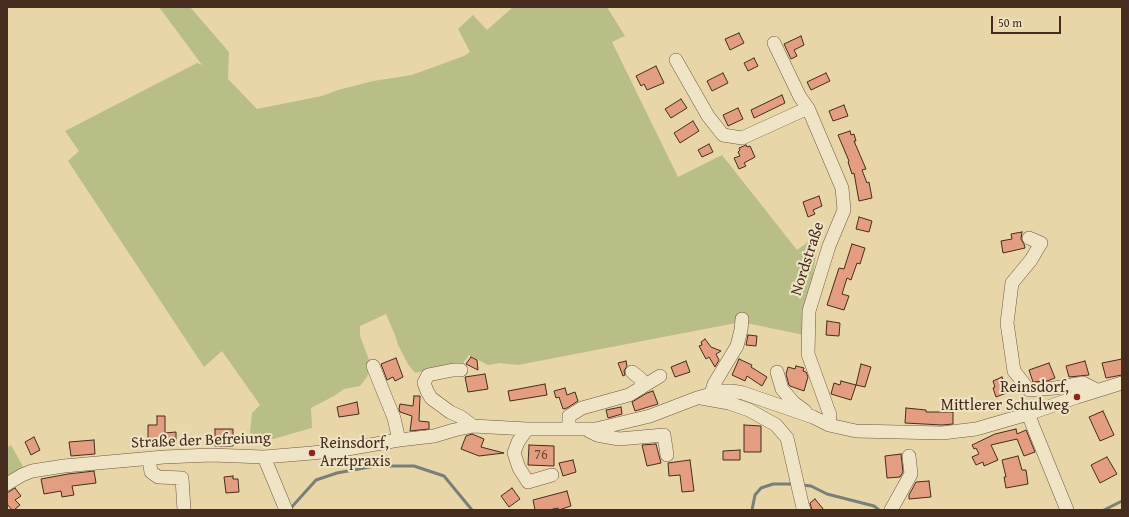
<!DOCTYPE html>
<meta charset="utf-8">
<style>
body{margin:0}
#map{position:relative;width:1129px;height:517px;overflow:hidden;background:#e8d6a9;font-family:"Gentium Book Plus",serif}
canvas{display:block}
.frame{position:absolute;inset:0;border:8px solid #452c1d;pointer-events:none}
.scale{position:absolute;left:991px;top:16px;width:70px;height:18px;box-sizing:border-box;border:2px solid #452c1d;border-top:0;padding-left:5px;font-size:12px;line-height:14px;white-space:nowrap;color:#452c1d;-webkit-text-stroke:3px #f0e4c7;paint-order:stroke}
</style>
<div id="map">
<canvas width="1129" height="517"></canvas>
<div class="frame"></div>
<div class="scale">50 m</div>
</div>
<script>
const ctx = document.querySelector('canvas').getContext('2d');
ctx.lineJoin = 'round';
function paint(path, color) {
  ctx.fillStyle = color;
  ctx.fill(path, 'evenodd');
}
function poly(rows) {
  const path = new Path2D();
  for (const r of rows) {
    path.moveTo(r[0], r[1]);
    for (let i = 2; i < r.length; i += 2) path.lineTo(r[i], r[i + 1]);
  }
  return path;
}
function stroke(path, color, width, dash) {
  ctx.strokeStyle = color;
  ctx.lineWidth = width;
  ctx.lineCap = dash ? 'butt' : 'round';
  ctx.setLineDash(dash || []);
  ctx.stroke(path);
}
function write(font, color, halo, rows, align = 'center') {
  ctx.font = font + ' "Gentium Book Plus",serif';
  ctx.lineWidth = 4;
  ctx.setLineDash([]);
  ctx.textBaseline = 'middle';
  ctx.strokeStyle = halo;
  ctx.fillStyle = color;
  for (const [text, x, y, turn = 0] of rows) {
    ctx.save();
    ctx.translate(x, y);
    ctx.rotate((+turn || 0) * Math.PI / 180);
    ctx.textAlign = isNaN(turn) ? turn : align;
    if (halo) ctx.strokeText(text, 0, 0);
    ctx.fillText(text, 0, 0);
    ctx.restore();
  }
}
const green = poly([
 [159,7,190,7,229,52,228,79,257,109,322,96,338,90,373,81,412,75,464,56,470,52,458,29,473,15,487,30,513,7,607,7,625,36,612,42,678,177,722,155,797,250,819,234,804,335,741,322,518,365,500,363,488,365,469,355,463,363,441,367,415,373,408,364,398,345,395,335,386,314,360,326,360,336,371,365,367,377,360,386,344,389,334,396,311,408,312,428,273,439,250,433,252,413,260,405,222,351,204,367,68,161,79,151,65,131,197,63,202,65],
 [11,445,25,470,7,481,7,448]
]);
const stream = poly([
 [802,485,811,486,827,494,874,506,879,510],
 [290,509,316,480,337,473,375,466,414,466,444,476,472,510],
 [752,510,755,495,761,488,773,484,794,484],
 [1104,510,1122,501]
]);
const building = poly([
 [739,33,744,43,730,50,725,39,739,33],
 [801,36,804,45,794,50,797,56,791,59,784,44,801,36],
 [754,58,758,66,748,71,744,63,754,58],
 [656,66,664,83,647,90,644,84,641,86,636,76,656,66],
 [723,73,728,83,712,91,707,81,723,73],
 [826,73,830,81,811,90,807,82,826,73],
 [782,95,785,103,754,118,751,110,782,95],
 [681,99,687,108,671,118,665,109,681,99],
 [844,105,848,116,833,121,829,111,844,105],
 [738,108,743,119,728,126,723,115,738,108],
 [693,121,699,131,680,143,674,133,693,121],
 [850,131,851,135,854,134,856,141,854,141,866,169,862,170,867,183,869,182,872,198,859,201,854,173,852,174,848,162,849,161,838,135,850,131],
 [709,144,713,152,702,157,698,150,709,144],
 [746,145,747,147,750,146,755,157,744,163,746,166,739,169,734,158,740,156,738,152,740,150,739,148,746,145],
 [819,196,822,206,813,210,815,214,808,217,803,202,819,196],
 [859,217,872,221,869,232,856,229,859,217],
 [1022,232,1021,239,1024,244,1025,248,1003,253,1001,241,1012,239,1011,234,1022,232],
 [852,244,865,248,860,264,857,263,851,280,847,278,842,294,849,296,844,310,827,305,839,268,844,269,852,244],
 [827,321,840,323,839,336,826,335,827,321],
 [748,335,757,336,756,346,746,345,748,335],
 [705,339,711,347,721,351,716,354,719,360,715,367,709,357,706,359,699,346,702,345,701,342,705,339],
 [471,357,477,360,478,370,466,364,471,357],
 [396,358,403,377,395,381,393,377,387,380,381,364,396,358],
 [739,359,752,365,751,367,767,377,762,386,747,376,745,381,732,375,739,359],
 [1122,359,1122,375,1106,378,1102,363,1122,359],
 [626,361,627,366,624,371,625,375,623,376,618,363,626,361],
 [686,361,690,372,675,377,671,367,686,361],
 [1085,361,1089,375,1069,377,1066,366,1085,361],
 [1049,363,1055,378,1047,381,1033,382,1029,370,1049,363],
 [861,364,871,367,865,387,856,385,861,364],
 [796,366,804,368,803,371,806,372,808,377,804,391,790,386,789,385,786,374,788,367,795,369,796,366],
 [485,374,488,389,468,392,465,377,485,374],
 [1002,377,1004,384,1006,383,1009,392,996,397,993,388,995,387,993,381,1002,377],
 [841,381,856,385,851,400,831,394,834,383,840,385,841,381],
 [545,384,547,395,510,401,508,391,545,384],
 [565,388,567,395,575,392,578,401,567,408,563,409,559,397,556,398,554,391,565,388],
 [653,391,658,404,635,411,632,402,647,393,653,391],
 [414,396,420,396,419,421,429,422,429,429,410,431,412,416,400,412,399,409,400,404,413,406,414,396],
 [357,402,359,414,339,417,337,407,357,402],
 [621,407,622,414,608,418,606,410,621,407],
 [906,408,926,410,926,412,953,412,953,424,942,425,905,423,906,408],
 [1103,411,1114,435,1100,441,1089,417,1103,411],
 [157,416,165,416,165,433,176,432,176,444,148,445,148,425,157,425,157,416],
 [744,425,761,426,761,452,744,452,744,425],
 [215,429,233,429,233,446,215,446,215,429],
 [1016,429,1017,434,1026,430,1035,452,1024,456,1017,439,991,445,998,460,984,466,983,462,976,465,972,457,979,454,976,448,974,449,972,445,995,434,1016,429],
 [472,434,484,439,481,447,504,453,479,456,461,449,466,436,472,434],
 [34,437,40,450,31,455,25,442,34,437],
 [94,440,95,454,71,456,69,442,94,440],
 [656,444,661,463,647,466,642,445,656,444],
 [529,445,554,446,554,466,528,465,529,445],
 [740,450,740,460,723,460,723,451,740,450],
 [901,454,903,472,900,477,887,478,885,456,901,454],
 [1018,456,1022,470,1026,470,1028,484,1006,488,1004,477,1006,477,1002,460,1018,456],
 [1107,457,1117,474,1100,483,1091,465,1107,457],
 [573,460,576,472,563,476,559,463,573,460],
 [690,460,694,491,682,492,680,475,669,476,668,463,690,460],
 [94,471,96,483,72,486,74,495,62,497,61,491,44,494,41,479,68,474,94,471],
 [233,476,233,479,238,479,239,492,226,493,224,477,233,476],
 [929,481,931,497,909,499,909,495,916,482,929,481],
 [15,488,21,496,15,500,20,505,14,510,12,510,7,504,7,493,15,488],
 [512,488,520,499,509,507,501,496,512,488],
 [567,491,571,506,559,510,558,508,549,510,535,510,533,500,567,491],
 [815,499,824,510,812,510,810,503,815,499]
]);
const minor = poly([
 [676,60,708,116,723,135,742,138,808,108,800,97,774,43],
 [808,108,842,188,844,210,829,246,809,311,808,354,830,415,829,425],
 [1029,238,1041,243,1031,260,1012,283,1007,323,1014,371,1029,390,1055,388,1083,383,1097,390],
 [373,366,394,418,399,440],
 [461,370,453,370,428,375,424,383,427,391,431,398,450,412,461,417,473,426],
 [632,372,641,379,641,388],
 [777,372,782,389,794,403,805,411],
 [711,394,714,384,737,346,741,330,742,319],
 [701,398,729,403,749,410,776,425,787,438,803,508,804,510],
 [1028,414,1067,510],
 [527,429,518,442,514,453,519,468,528,482,552,475],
 [569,429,569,416,582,408,629,395,660,376],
 [589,431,597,435,619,439,664,435,667,455],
 [264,457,286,510],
 [149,458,151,472,158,477,182,478,184,510],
 [7,484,22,475,32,471,64,466,164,457,211,455,264,457,312,453,347,449,399,440,434,436,454,430,473,426,527,429,596,429,650,416,697,398,722,391,732,391,743,393,813,417,829,425,856,431,942,433,976,429,1028,414,1077,397,1122,383],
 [891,510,911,474,909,456]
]);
const markers = [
 [1077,397,4,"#8f2418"],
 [312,453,4,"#8f2418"]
];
const numberNames = [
 ["76",541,455]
];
const streetNames = [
 ["Nordstraße",808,259,-72],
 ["Straße der Befreiung",201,441,-2]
];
const poiNames = [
 ["Reinsdorf,",1069,388],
 ["Mittlerer Schulweg",1069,406],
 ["Reinsdorf,",320,444,"left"],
 ["Arztpraxis",320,462,"left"]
];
paint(green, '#b9bd86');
stroke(stream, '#797f78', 3);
paint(building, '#e39d80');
stroke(building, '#452c1d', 1);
stroke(minor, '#6e5640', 14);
stroke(minor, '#f0e4c7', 13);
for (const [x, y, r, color] of markers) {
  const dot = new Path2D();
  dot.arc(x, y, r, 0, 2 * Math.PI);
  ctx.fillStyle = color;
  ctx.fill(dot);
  stroke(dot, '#f0e4c7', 1.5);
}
write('14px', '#6c4836', null, numberNames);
write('16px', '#452c1d', '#f0e4c7', streetNames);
write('16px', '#452c1d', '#f0e4c7', poiNames, 'right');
</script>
